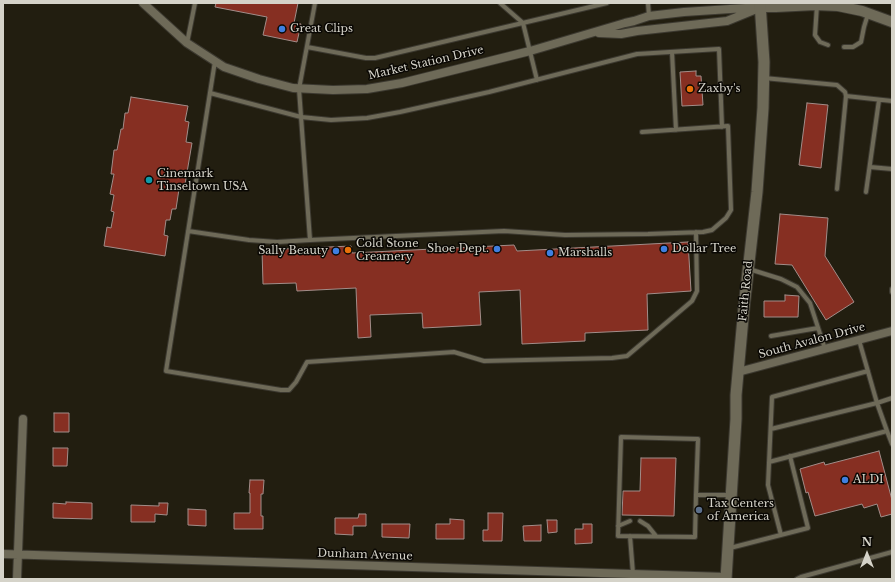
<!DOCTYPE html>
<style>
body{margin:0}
#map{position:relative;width:895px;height:582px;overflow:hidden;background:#221e10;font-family:"Libre Baskerville",serif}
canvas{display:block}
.frame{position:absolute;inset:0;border:4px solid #d5d3c9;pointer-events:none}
.north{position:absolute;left:847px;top:534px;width:40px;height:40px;-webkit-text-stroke:3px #0a0804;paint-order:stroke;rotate:0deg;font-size:11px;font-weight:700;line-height:16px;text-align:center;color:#d5d3c9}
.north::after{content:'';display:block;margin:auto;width:14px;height:18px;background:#d5d3c9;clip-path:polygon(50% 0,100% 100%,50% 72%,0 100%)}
</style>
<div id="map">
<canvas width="895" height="582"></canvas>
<div class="frame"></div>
<div class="north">N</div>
</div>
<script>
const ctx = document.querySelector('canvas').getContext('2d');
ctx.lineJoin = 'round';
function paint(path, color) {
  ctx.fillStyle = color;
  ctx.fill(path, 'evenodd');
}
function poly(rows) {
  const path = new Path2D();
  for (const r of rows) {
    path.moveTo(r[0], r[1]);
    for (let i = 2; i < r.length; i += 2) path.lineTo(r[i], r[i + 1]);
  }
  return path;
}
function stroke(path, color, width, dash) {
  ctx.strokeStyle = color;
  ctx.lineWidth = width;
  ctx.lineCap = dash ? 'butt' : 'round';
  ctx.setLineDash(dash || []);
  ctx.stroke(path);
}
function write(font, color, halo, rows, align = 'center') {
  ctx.font = font + ' "Libre Baskerville",serif';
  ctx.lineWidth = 3;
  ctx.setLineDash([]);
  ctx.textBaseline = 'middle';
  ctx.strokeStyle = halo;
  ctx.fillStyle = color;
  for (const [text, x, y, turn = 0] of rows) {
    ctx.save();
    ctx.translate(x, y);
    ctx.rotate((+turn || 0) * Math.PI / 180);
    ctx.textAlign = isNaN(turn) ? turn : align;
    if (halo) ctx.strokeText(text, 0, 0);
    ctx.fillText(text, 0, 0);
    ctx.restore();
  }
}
const building = poly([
 [216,3,298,3,294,23,301,24,297,42,263,35,267,17,215,7,216,3],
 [696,71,696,76,701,76,703,105,682,106,680,72,696,71],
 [131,97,188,106,185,121,189,122,186,142,192,143,184,190,179,189,176,209,172,209,170,220,166,220,164,235,168,236,165,256,104,246,107,227,111,228,114,212,111,211,114,195,110,194,114,174,111,174,114,150,117,150,121,129,123,129,125,113,128,113,131,97],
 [807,103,828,105,821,168,799,165,807,103],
 [780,214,828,218,825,256,854,302,826,320,792,265,775,264,780,214],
 [688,242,691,291,647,294,648,330,585,333,585,341,522,344,520,290,479,292,481,325,423,328,422,313,370,315,371,337,358,338,356,288,297,291,296,283,263,284,262,250,351,246,352,253,514,245,517,251,688,242],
 [785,295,799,296,798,317,764,317,764,301,785,301,785,295],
 [54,413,69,413,69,432,54,432,54,413],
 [53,448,68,448,67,466,53,466,53,448],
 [879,451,892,500,892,514,881,517,877,504,864,508,862,504,815,516,808,492,806,493,800,469,824,462,825,465,879,451],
 [641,458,676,458,674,516,622,515,623,491,640,491,641,458],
 [250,480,264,480,263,494,261,494,261,516,263,516,263,529,234,529,234,513,250,513,250,493,249,493,250,480],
 [66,502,92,503,92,519,53,518,53,503,66,504,66,502],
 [159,503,168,503,167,515,155,514,155,522,131,522,131,505,159,506,159,503],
 [188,509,206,510,206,526,188,525,188,509],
 [488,513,503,513,502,541,483,541,483,530,488,530,488,513],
 [359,514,366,514,366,526,353,526,353,535,335,534,335,518,358,518,359,514],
 [450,519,464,520,464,539,436,539,436,524,450,524,450,519],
 [547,520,557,520,557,532,548,533,547,520],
 [382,524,410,524,409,538,382,537,382,524],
 [583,524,592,524,592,543,575,544,575,529,583,529,583,524],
 [541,525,541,541,524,541,523,526,541,525]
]);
const service = poly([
 [315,3,299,89,310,240,504,231,565,235,648,234,703,232,712,230,726,218,731,210,728,126,642,132],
 [500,3,523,23,537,80],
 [648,3,649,16],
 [817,5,815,35,820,42,828,45],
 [187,43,195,3],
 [307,47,366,58,375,58,607,3],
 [844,47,853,47,861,42,864,27,868,14],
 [672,52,676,130],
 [215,61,166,371,281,390,289,390,296,382,307,362,454,352,484,361,612,358,627,356,692,301,697,291,696,232],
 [764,78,837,85,845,92,846,96,837,189],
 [210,93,301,117,331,120,367,118,400,112,489,92,637,54,719,49,722,127],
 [846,96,892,101],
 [870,167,892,169],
 [866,192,879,100],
 [188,231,249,240,277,242,310,240],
 [749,269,781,279,797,287,810,303,825,349],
 [892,289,892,292],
 [771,336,818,328],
 [771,429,877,403,892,398],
 [887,431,892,444],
 [769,462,887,431,877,403,859,340],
 [696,495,695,537,618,536,621,437,698,439,696,495,731,495],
 [640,521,648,526,656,536],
 [618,526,630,521],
 [781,535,768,485,772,397,868,371],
 [630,536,633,574],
 [730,548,808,528,790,456],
 [797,579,801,577,892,552]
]);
const minor = poly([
 [143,3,187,43,224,67,259,79,293,88,333,90,367,89,402,83,530,51,625,23,634,21,649,16,684,12,761,7],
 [599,33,621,34,637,31,727,21,754,10],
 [738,372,892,331],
 [3,554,726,577],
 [17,579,23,419]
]);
const tertiary = poly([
 [761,7,776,7,815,5,838,6,862,11,892,22]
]);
const secondary = poly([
 [726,579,736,419,736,395,744,307,757,192,763,108,764,62,760,3]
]);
const markers = [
 [282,29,4,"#3f7fe0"],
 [690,89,4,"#e8710a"],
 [149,180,4,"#0f9aa8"],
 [497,249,4,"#3f7fe0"],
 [664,249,4,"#3f7fe0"],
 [348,250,4,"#e8710a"],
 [336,251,4,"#3f7fe0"],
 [550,253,4,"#3f7fe0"],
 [845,480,4,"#3f7fe0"],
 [699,510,4,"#5c6f8a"]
];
const poiNames = [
 ["Great Clips",290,29],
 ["Zaxby's",698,89],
 ["Cinemark",157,174],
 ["Tinseltown USA",157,187],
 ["Cold Stone",356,244],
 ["Creamery",356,257],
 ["Shoe Dept.",489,249,"right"],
 ["Dollar Tree",672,249],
 ["Sally Beauty",328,251,"right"],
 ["Marshalls",558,253],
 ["ALDI",853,480],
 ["Tax Centers",707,504],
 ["of America",707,517]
];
const streetNames = [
 ["Market Station Drive",426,63,-13],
 ["Faith Road",746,291,-84],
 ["South Avalon Drive",812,341,-15],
 ["Dunham Avenue",365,555,2]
];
paint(building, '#862f22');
stroke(building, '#a28d89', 1);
stroke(service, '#3c3930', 6);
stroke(minor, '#3c3930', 10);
stroke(tertiary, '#3c3930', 12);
stroke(secondary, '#3c3930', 13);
stroke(service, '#6e6a58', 4);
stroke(minor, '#6e6a58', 8);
stroke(tertiary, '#6e6a58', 10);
stroke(secondary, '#6e6a58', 11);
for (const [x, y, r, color] of markers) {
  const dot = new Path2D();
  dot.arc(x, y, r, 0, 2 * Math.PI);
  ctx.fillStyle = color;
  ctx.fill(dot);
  stroke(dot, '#0a0804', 1.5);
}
write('11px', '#d5d3c9', '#0a0804', poiNames, 'left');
write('11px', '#d5d3c9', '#0a0804', streetNames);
</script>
